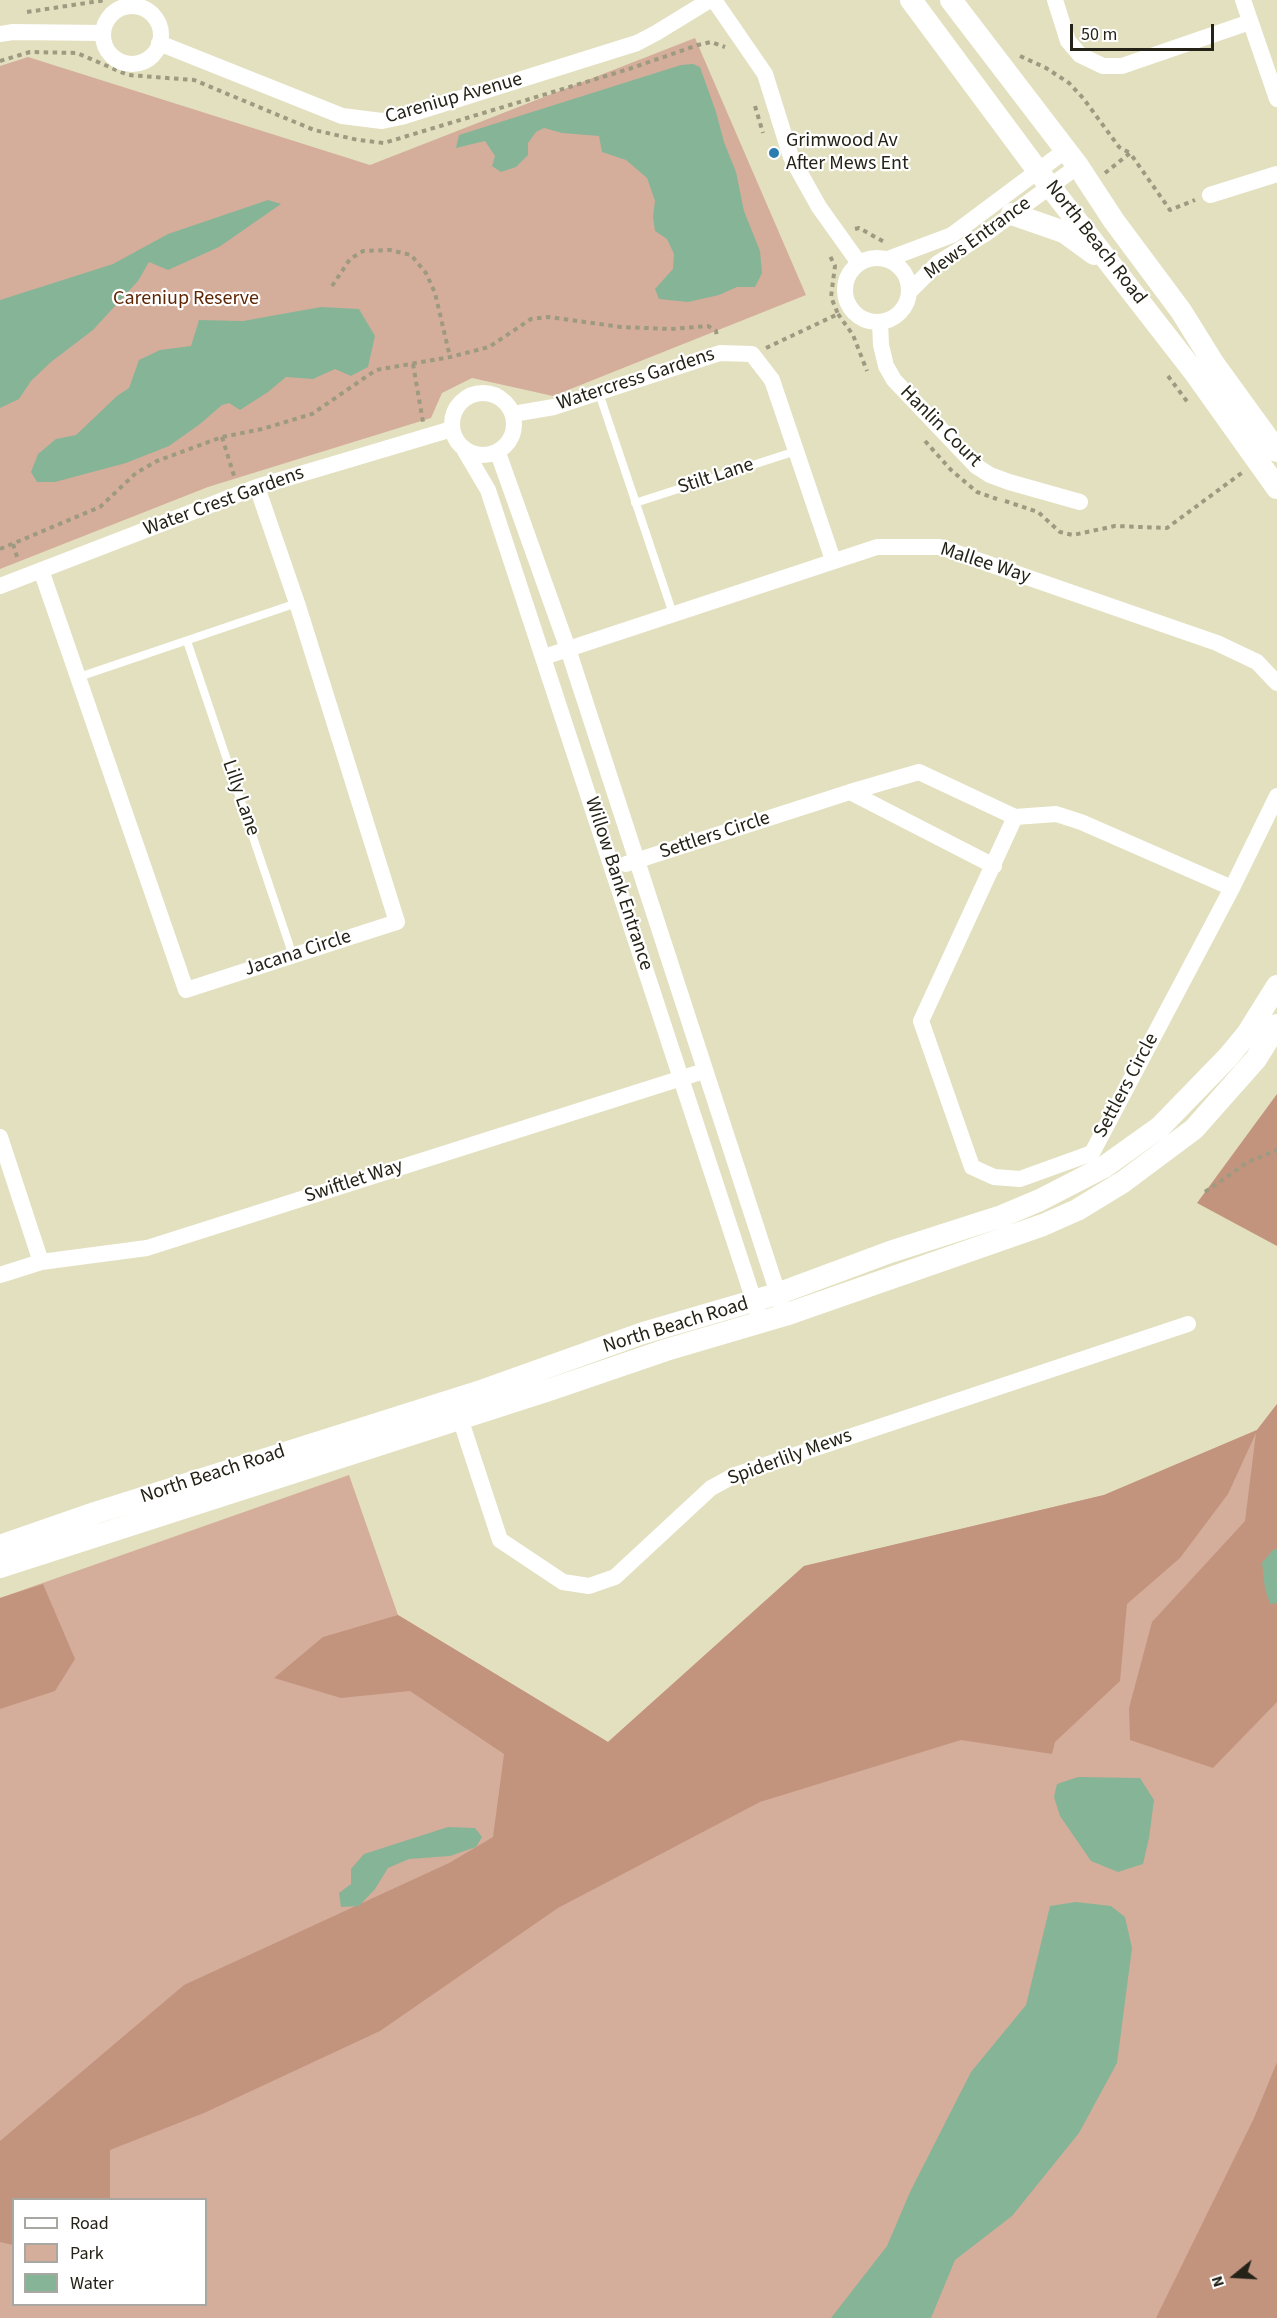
<!DOCTYPE html>
<style>
body{margin:0}
#map{position:relative;width:1277px;height:2318px;overflow:hidden;background:#e3e0bf;font-family:"Source Sans 3",sans-serif}
canvas{display:block}
.legend{position:absolute;left:12px;top:2198px;width:195px;height:108px;box-sizing:border-box;background:#fff;border:2px solid #a8a7a2;margin:0;padding:8px 10px;list-style:none;font-size:18px;color:#252317}
.legend li{display:flex;align-items:center;gap:12px;height:30px}
.legend b{width:30px;border:2px solid #a8a7a2}
.north{position:absolute;left:1205px;top:2246px;width:60px;height:60px;-webkit-text-stroke:4px #fff;paint-order:stroke;rotate:252deg;font-size:16px;font-weight:700;line-height:24px;text-align:center;color:#252317}
.north::after{content:'';display:block;margin:auto;width:21px;height:27px;background:#252317;clip-path:polygon(50% 0,100% 100%,50% 72%,0 100%)}
.scale{position:absolute;left:1070px;top:24px;width:144px;height:27px;box-sizing:border-box;border:3px solid #252317;border-top:0;padding-left:8px;font-size:18px;line-height:21px;white-space:nowrap;color:#252317;-webkit-text-stroke:4px #fff;paint-order:stroke}
</style>
<div id="map">
<canvas width="1277" height="2318"></canvas>
<ul class="legend">
<li><b style="height:8px;background:#fff"></b>Road</li>
<li><b style="height:16px;background:#d5ae9b"></b>Park</li>
<li><b style="height:16px;background:#86b497"></b>Water</li>
</ul>
<div class="north">N</div>
<div class="scale">50 m</div>
</div>
<script>
const ctx = document.querySelector('canvas').getContext('2d');
ctx.lineJoin = 'round';
function paint(path, color) {
  ctx.fillStyle = color;
  ctx.fill(path, 'evenodd');
}
function poly(rows) {
  const path = new Path2D();
  for (const r of rows) {
    if (r.length === 3) {
      path.moveTo(r[0] + r[2], r[1]);
      path.arc(r[0], r[1], r[2], 0, 2 * Math.PI);
      continue;
    }
    path.moveTo(r[0], r[1]);
    for (let i = 2; i < r.length; i += 2) path.lineTo(r[i], r[i + 1]);
  }
  return path;
}
function stroke(path, color, width, dash) {
  ctx.strokeStyle = color;
  ctx.lineWidth = width;
  ctx.lineCap = dash ? 'butt' : 'round';
  ctx.setLineDash(dash || []);
  ctx.stroke(path);
}
function write(font, color, halo, rows, align = 'center') {
  ctx.font = font + ' "Source Sans 3",sans-serif';
  ctx.lineWidth = 4.5;
  ctx.setLineDash([]);
  ctx.textBaseline = 'middle';
  ctx.strokeStyle = halo;
  ctx.fillStyle = color;
  for (const [text, x, y, turn = 0] of rows) {
    ctx.save();
    ctx.translate(x, y);
    ctx.rotate((+turn || 0) * Math.PI / 180);
    ctx.textAlign = isNaN(turn) ? turn : align;
    if (halo) ctx.strokeText(text, 0, 0);
    ctx.fillText(text, 0, 0);
    ctx.restore();
  }
}
const green = poly([
 [695,38,806,295,553,396,472,378,442,393,431,418,208,487,0,569,0,66,28,57,370,165],
 [1277,1404,1277,2318,0,2318,0,1598,349,1475,398,1615,608,1742,804,1566,1104,1495,1257,1430],
 [14,2200,206,2200,206,2304,14,2304]
]);
const forest = poly([
 [1277,1094,1277,1246,1197,1203],
 [1277,1404,1277,1702,1213,1768,1130,1740,1129,1708,1152,1622,1245,1521,1256,1433,1228,1494,1180,1558,1127,1604,1120,1681,1055,1742,1052,1754,961,1740,760,1802,558,1908,380,2031,204,2113,110,2150,110,2199,14,2200,13,2245,0,2242,0,2141,184,1985,449,1863,493,1837,504,1754,410,1691,341,1698,274,1678,323,1637,398,1615,608,1742,804,1566,1104,1495,1257,1430],
 [43,1584,75,1659,55,1691,0,1709,0,1598],
 [1277,2062,1277,2318,1156,2318,1254,2118]
]);
const water = poly([
 [693,64,700,67,716,112,724,142,736,172,744,211,760,251,762,273,755,287,737,287,719,295,688,302,659,299,655,289,673,269,674,254,667,239,655,231,653,217,655,201,647,178,626,160,602,152,599,136,562,133,544,128,536,132,528,143,528,155,516,167,501,172,492,166,495,156,485,141,456,148,459,135,681,65],
 [268,200,281,204,219,247,168,270,149,262,138,281,93,330,51,362,31,381,19,399,0,408,0,300,113,264,168,234],
 [321,307,359,309,375,336,368,367,351,376,335,369,313,379,286,377,268,392,240,410,229,403,222,405,200,424,169,446,126,463,55,482,37,482,31,472,38,454,56,439,76,435,117,396,129,388,139,360,160,350,191,346,199,320,243,321],
 [1277,1549,1277,1603,1270,1604,1265,1589,1262,1563,1273,1550],
 [1078,1777,1140,1778,1154,1800,1149,1838,1143,1864,1118,1872,1091,1861,1060,1816,1054,1797,1057,1784],
 [448,1827,475,1828,482,1837,476,1847,450,1856,409,1859,388,1868,375,1889,359,1906,341,1907,339,1893,351,1884,351,1869,364,1854],
 [1076,1902,1111,1906,1125,1917,1132,1948,1117,2063,1079,2133,1012,2216,955,2260,931,2318,831,2318,887,2246,910,2192,971,2072,1026,2005,1050,1906]
]);
const path = poly([
 [27,12,106,0],
 [1020,56,1046,68,1069,83,1083,98,1119,147,1130,153],
 [0,61,30,52,77,53,128,75,194,80,314,130,358,140,384,143,629,69,698,45,711,42,725,47],
 [755,106,763,133],
 [1105,173,1130,153,1170,210,1195,200],
 [855,229,859,228,886,243],
 [332,286,350,259,363,251,390,250,411,255,426,273,435,293,450,357],
 [838,314,853,335,867,371],
 [766,348,838,314,831,297,835,266,829,254],
 [413,364,423,422],
 [1168,376,1189,404],
 [222,437,235,479],
 [925,441,951,470,977,492,997,499],
 [1005,501,1038,512,1060,532,1073,535,1115,526,1167,528,1243,472],
 [13,544,18,560],
 [0,549,100,507,136,473,157,461,222,437,262,429,312,414,376,370,450,357,489,347,531,319,549,317,621,327,671,329,708,326,716,331,717,337],
 [1205,1192,1248,1162,1277,1150]
]);
const service = poly([
 [599,393,673,614],
 [635,503,796,451],
 [187,641,293,956],
 [79,677,297,603]
]);
const minor = poly([
 [714,0,765,74,791,157,819,207,859,263],
 [1055,0,1068,41,1080,55,1103,66,1122,66,1250,22],
 [1243,0,1277,99],
 [132,35,29],
 [0,34,13,32,103,33],
 [159,43,342,116,382,121,401,117,637,43,656,33,710,0],
 [1210,195,1277,174],
 [877,290,32],
 [888,259,952,235,1066,150],
 [909,292,938,263,985,234,1078,166],
 [880,322,881,345,886,366,894,380,976,466,990,475,1009,482,1080,502],
 [483,424,31],
 [513,414,554,407,720,353,752,354,772,380,833,560],
 [465,451,488,490,757,1310],
 [498,453,568,649,781,1303],
 [41,570,186,990,397,922,297,603,257,487],
 [0,586,257,487,452,429],
 [544,657,877,547,940,547,1217,643,1257,662,1277,683],
 [850,792,994,866],
 [1056,814,1081,822,1232,888,1092,1153,1020,1179,994,1177,972,1167,921,1021,1015,817,1056,814],
 [626,864,850,792,919,772,1015,817],
 [1232,888,1277,796],
 [0,1137,41,1262],
 [0,1275,41,1262,147,1248,704,1071],
 [457,1409,500,1540,563,1582,589,1586,615,1577,711,1488,735,1475,1188,1324]
]);
const secondary = poly([
 [911,0,1038,171,1195,373,1277,488],
 [951,0,1078,166,1114,221,1181,311,1214,364,1277,451],
 [1012,214,1064,232,1094,254],
 [0,1546,95,1513,478,1392,643,1333,777,1294,890,1252,1002,1216,1040,1200,1104,1167,1160,1127,1228,1057,1247,1034,1277,986],
 [0,1567,552,1389,666,1350,785,1315,1043,1225,1077,1210,1123,1182,1194,1129,1256,1059,1277,1025]
]);
const markers = [
 [774,153,6,"#2c7daf"]
];
const streetNames = [
 ["Careniup Avenue",454,99,-16],
 ["Mews Entrance",978,239,-36],
 ["North Beach Road",1095,243,52],
 ["Watercress Gardens",636,380,-18],
 ["Hanlin Court",940,427,45],
 ["Stilt Lane",716,477,-18],
 ["Water Crest Gardens",224,502,-20],
 ["Mallee Way",985,564,18],
 ["Lilly Lane",240,798,71],
 ["Settlers Circle",715,836,-18],
 ["Willow Bank Entrance",618,884,72],
 ["Jacana Circle",298,954,-18],
 ["Settlers Circle",1127,1086,-62],
 ["Swiftlet Way",354,1182,-18],
 ["North Beach Road",676,1326,-17],
 ["Spiderlily Mews",790,1458,-20],
 ["North Beach Road",213,1475,-18]
];
const poiNames = [
 ["Grimwood Av",786,142],
 ["After Mews Ent",786,165]
];
const parkNames = [
 ["Careniup Reserve",186,300]
];
paint(green, '#d5ae9b');
paint(forest, '#c2947e');
paint(water, '#86b497');
stroke(path, '#9d9a81', 4, [4.5, 4.5]);
stroke(service, '#fff', 8);
stroke(minor, '#fff', 16);
stroke(secondary, '#fff', 22);
for (const [x, y, r, color] of markers) {
  const dot = new Path2D();
  dot.arc(x, y, r, 0, 2 * Math.PI);
  ctx.fillStyle = color;
  ctx.fill(dot);
  stroke(dot, '#fff', 2);
}
write('20px', '#252317', '#fff', streetNames);
write('20px', '#252317', '#fff', poiNames, 'left');
write('20px', '#5f2603', '#fff', parkNames);
</script>
